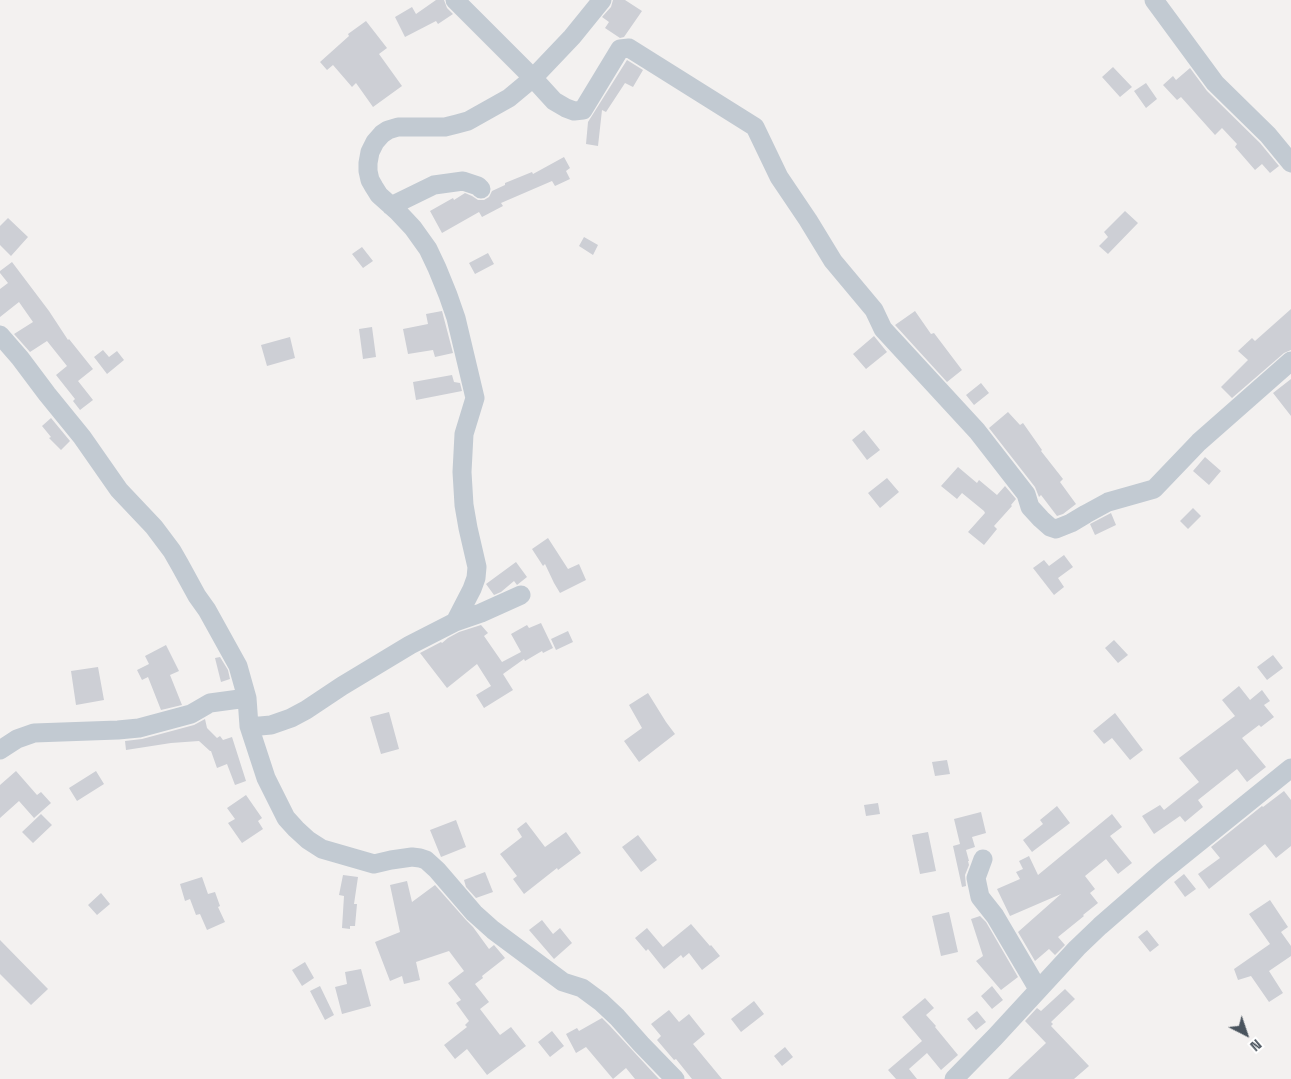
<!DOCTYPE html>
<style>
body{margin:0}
#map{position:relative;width:1291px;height:1079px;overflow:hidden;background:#f3f1f0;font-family:"Space Grotesk",sans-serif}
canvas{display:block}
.north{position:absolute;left:1221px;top:1009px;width:50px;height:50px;-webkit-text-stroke:4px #fff;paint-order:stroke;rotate:139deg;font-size:14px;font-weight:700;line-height:20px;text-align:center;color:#49535d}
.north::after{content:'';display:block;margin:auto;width:18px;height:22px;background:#49535d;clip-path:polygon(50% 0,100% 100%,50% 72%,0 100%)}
</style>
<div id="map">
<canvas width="1291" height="1079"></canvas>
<div class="north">N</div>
</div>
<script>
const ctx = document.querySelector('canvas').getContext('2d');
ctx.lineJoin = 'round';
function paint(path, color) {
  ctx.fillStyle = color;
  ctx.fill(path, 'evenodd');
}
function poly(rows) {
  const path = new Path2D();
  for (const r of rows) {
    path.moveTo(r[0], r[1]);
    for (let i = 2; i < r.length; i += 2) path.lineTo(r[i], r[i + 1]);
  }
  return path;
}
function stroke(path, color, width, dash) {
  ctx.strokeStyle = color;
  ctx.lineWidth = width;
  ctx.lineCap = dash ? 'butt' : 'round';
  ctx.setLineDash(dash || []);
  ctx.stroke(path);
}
const building = poly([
 [436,0,444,0,447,8,453,14,438,24,436,21,405,37,395,17,412,7,416,14],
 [613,0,625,0,642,11,624,37,620,38,605,28,609,22,602,17,611,7],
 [366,21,387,48,379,54,402,86,373,107,356,83,352,87,333,65,327,70,320,62,349,36,348,34],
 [627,60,643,70,633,87,625,83,606,112,602,110,598,146,586,144,588,122],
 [1113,67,1132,87,1120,97,1102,77],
 [1190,68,1207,91,1260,143,1279,166,1270,173,1262,164,1255,170,1235,147,1237,144,1222,128,1215,135,1181,97,1177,100,1163,85,1173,76,1176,80],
 [1146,83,1157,99,1146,108,1134,91],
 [564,157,570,168,566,171,570,179,555,186,552,181,501,203,503,206,482,217,479,212,442,233,430,211,453,198,454,200,465,193,472,196,478,200,484,200,489,197,492,191,505,185,505,183,532,172,533,174],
 [1125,211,1138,223,1108,254,1099,246,1108,237,1104,232],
 [8,218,28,237,11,256,0,245,0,226],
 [584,237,598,245,593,255,579,246],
 [362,247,373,261,363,268,352,254],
 [488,253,494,264,475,274,469,263],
 [12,262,49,311,68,340,69,339,93,369,78,381,93,400,80,410,73,401,75,399,56,375,67,366,47,341,30,352,14,334,33,322,19,302,0,317,0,289,8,283,0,273,0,271],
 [1291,309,1291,350,1284,353,1232,398,1221,387,1248,360,1238,351,1252,338,1255,341],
 [442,311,453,353,435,357,433,350,408,354,403,329,428,324,426,314],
 [915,311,931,334,934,333,962,370,947,382,895,325],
 [372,327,376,357,363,359,359,329],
 [874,336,887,352,866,369,853,354],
 [290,337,295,358,267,366,261,345],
 [103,350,109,357,117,351,124,360,107,374,94,357],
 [452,375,454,382,460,383,462,391,416,400,413,382],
 [1291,379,1291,416,1273,393],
 [981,383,989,393,974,405,966,395],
 [1008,412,1020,425,1023,423,1042,450,1041,451,1063,479,1060,482,1076,504,1063,514,1057,516,1041,495,1039,497,1035,487,989,428],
 [51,418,70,441,61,450,49,438,51,437,42,426],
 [864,430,880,450,867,460,852,440],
 [1205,457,1221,471,1209,485,1193,471],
 [958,467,977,483,979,480,997,495,1005,486,1016,499,1011,505,1012,506,994,526,997,529,984,545,968,532,985,513,984,511,962,493,957,499,941,486],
 [887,478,899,492,880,508,868,493],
 [1193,508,1201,516,1188,529,1180,521],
 [1111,513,1116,525,1095,535,1090,524],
 [548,538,568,569,579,564,586,580,560,593,554,583,545,564,543,566,532,549],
 [1064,555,1073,567,1058,578,1064,587,1054,595,1033,568,1044,560,1049,566],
 [516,562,527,577,517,585,514,581,501,592,494,595,486,584],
 [541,623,553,648,543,653,542,651,525,661,524,659,503,674,513,690,484,708,476,695,491,686,477,664,447,688,420,653,441,642,442,643,448,638,459,632,481,625,488,633,484,636,502,662,521,652,511,634,527,625,529,628],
 [568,631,573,642,556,650,551,639],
 [1114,640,1128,655,1118,663,1105,648],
 [166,645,179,671,170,675,182,705,161,710,148,677,142,680,137,670,149,664,145,656],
 [1273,655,1283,668,1267,680,1257,667],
 [220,657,228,670,230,679,221,682,215,658],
 [98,667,104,700,76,705,71,671],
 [1239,686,1250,700,1262,690,1270,701,1264,705,1274,717,1261,727,1259,725,1242,738,1266,767,1247,782,1237,769,1198,800,1203,807,1185,822,1180,816,1154,834,1142,816,1160,805,1164,810,1199,782,1179,758,1235,716,1222,700],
 [648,693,666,722,675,734,639,762,624,741,642,728,629,705],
 [389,712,399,749,381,754,370,717],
 [1115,713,1143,750,1130,760,1112,738,1104,744,1093,731],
 [205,719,207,728,217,738,220,736,223,740,232,737,246,781,235,785,227,764,217,768,211,751,210,751,199,741,171,743,126,750,125,741,142,739,194,725],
 [947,760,950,774,935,776,932,762],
 [16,771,37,795,41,792,51,803,34,818,19,801,0,818,0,785],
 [96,771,104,784,77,801,69,788],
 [1284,791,1291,800,1291,846,1276,858,1265,844,1209,889,1198,874,1220,858,1211,847,1262,806,1263,807],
 [246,795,262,818,258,821,263,829,242,843,228,823,235,819,227,808],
 [878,803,880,814,866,816,864,805],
 [1057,806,1070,823,1032,852,1023,840,1043,824,1040,820],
 [981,812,986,833,972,837,975,847,966,850,969,861,968,861,969,865,965,875,966,886,962,887,953,846,960,844,954,819],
 [41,814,52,825,33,843,22,832],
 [1112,814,1122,827,1110,836,1132,863,1118,874,1106,859,1085,876,1095,889,1090,893,1098,903,1083,915,1084,916,1058,937,1065,945,1055,955,1049,949,1035,961,1018,932,1061,894,1010,916,997,889,1020,879,1016,872,1023,869,1019,861,1029,856,1038,875],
 [456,820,466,847,441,857,430,830],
 [526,822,545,847,566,832,581,853,558,870,557,868,524,894,513,879,517,876,500,854,522,837,517,829],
 [928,832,936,871,920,874,912,835],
 [638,835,657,860,641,872,622,847],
 [485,872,493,892,476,898,466,887,464,880],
 [1184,874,1196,889,1185,897,1174,882],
 [343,875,358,877,354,904,357,904,355,926,350,926,350,929,342,928,344,896,339,895],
 [202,877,208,894,215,892,220,906,218,907,225,922,207,930,200,914,196,915,190,899,185,901,180,884],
 [407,881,412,902,435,885,466,920,473,927,489,949,494,945,505,958,482,976,483,978,475,984,489,1002,480,1009,500,1035,511,1027,526,1046,487,1075,467,1049,455,1059,444,1045,467,1027,465,1025,469,1021,456,1003,461,1000,448,983,464,971,449,951,416,962,420,980,404,984,402,976,390,981,375,942,400,932,390,885],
 [101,893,110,904,97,915,88,905],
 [1270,900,1288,927,1281,932,1291,946,1291,956,1269,971,1283,993,1269,1002,1251,976,1238,980,1234,969,1270,944,1249,914],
 [949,912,958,952,941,956,932,916],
 [980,916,986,922,1018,977,1001,990,976,961,983,956,971,919],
 [542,920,553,934,560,928,572,943,554,959,529,930],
 [691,924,710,946,711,945,720,956,702,970,689,953,683,958,681,955,664,969,648,949,646,951,635,938,647,928,663,947],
 [1147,930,1159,945,1150,952,1138,937],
 [0,940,48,989,31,1005,0,974],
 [305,962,314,978,302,986,292,970],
 [361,969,371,1006,342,1014,335,987,347,984,345,972],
 [320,986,334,1015,325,1020,310,991],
 [992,986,1003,1000,992,1009,981,996],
 [1065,989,1075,999,1051,1022,1053,1024,1051,1026,1089,1066,1074,1079,1008,1079,1046,1043,1025,1021,1037,1008,1041,1011],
 [925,998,934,1008,926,1015,936,1026,935,1027,958,1055,941,1070,927,1053,909,1069,917,1079,896,1079,888,1070,922,1041,902,1017],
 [754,1001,764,1014,741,1032,731,1019],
 [669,1010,679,1022,689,1014,705,1034,693,1044,722,1079,692,1079,676,1059,674,1060,657,1040,661,1036,651,1024],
 [977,1011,986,1022,976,1030,967,1019],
 [602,1018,609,1025,659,1079,635,1079,626,1068,613,1079,586,1047,576,1053,566,1034,577,1028,579,1031],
 [552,1031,564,1046,550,1057,538,1042],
 [785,1047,793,1057,782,1066,774,1056]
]);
const minor = poly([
 [455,0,533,78,554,101,566,108,574,111,583,110,620,49,629,48,755,127,779,177,808,220,833,261,874,310,883,329,977,431,1026,494,1030,507,1041,519,1050,527,1056,529,1071,523,1086,514,1108,502,1154,489,1199,442,1291,361],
 [1154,0,1215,83,1268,135,1291,163],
 [391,206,434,185,463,181,478,186,481,189],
 [0,335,20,358,47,394,82,437,119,490,154,527,172,551,180,565,197,596,207,610,238,666,247,698,249,726,266,778,286,818,296,829,308,840,322,849,374,864,391,860,412,857,420,858,426,860,437,870,474,913,493,930,563,982,582,988,601,1002,617,1017,641,1044,675,1079],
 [455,622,472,589,476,578,477,567,468,528,464,505,462,472,464,434,475,398,456,318,448,295,437,268,428,249,413,228,398,212,379,195,374,187,370,180,368,171,368,163,370,152,375,142,382,134,388,130,398,127,445,127,457,124,468,121,509,98,533,78,572,37,602,0],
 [249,726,260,726,271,725,291,718,306,710,342,686,410,645,455,622,481,613,521,595],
 [0,750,17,739,34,733,118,730,139,728,191,714,210,703,247,698],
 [983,859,976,878,980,897,995,916,1038,989],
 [954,1079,995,1037,1077,948,1100,926,1162,872,1291,768]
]);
paint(building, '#cdcfd5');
stroke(minor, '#c2cad2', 19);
</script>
